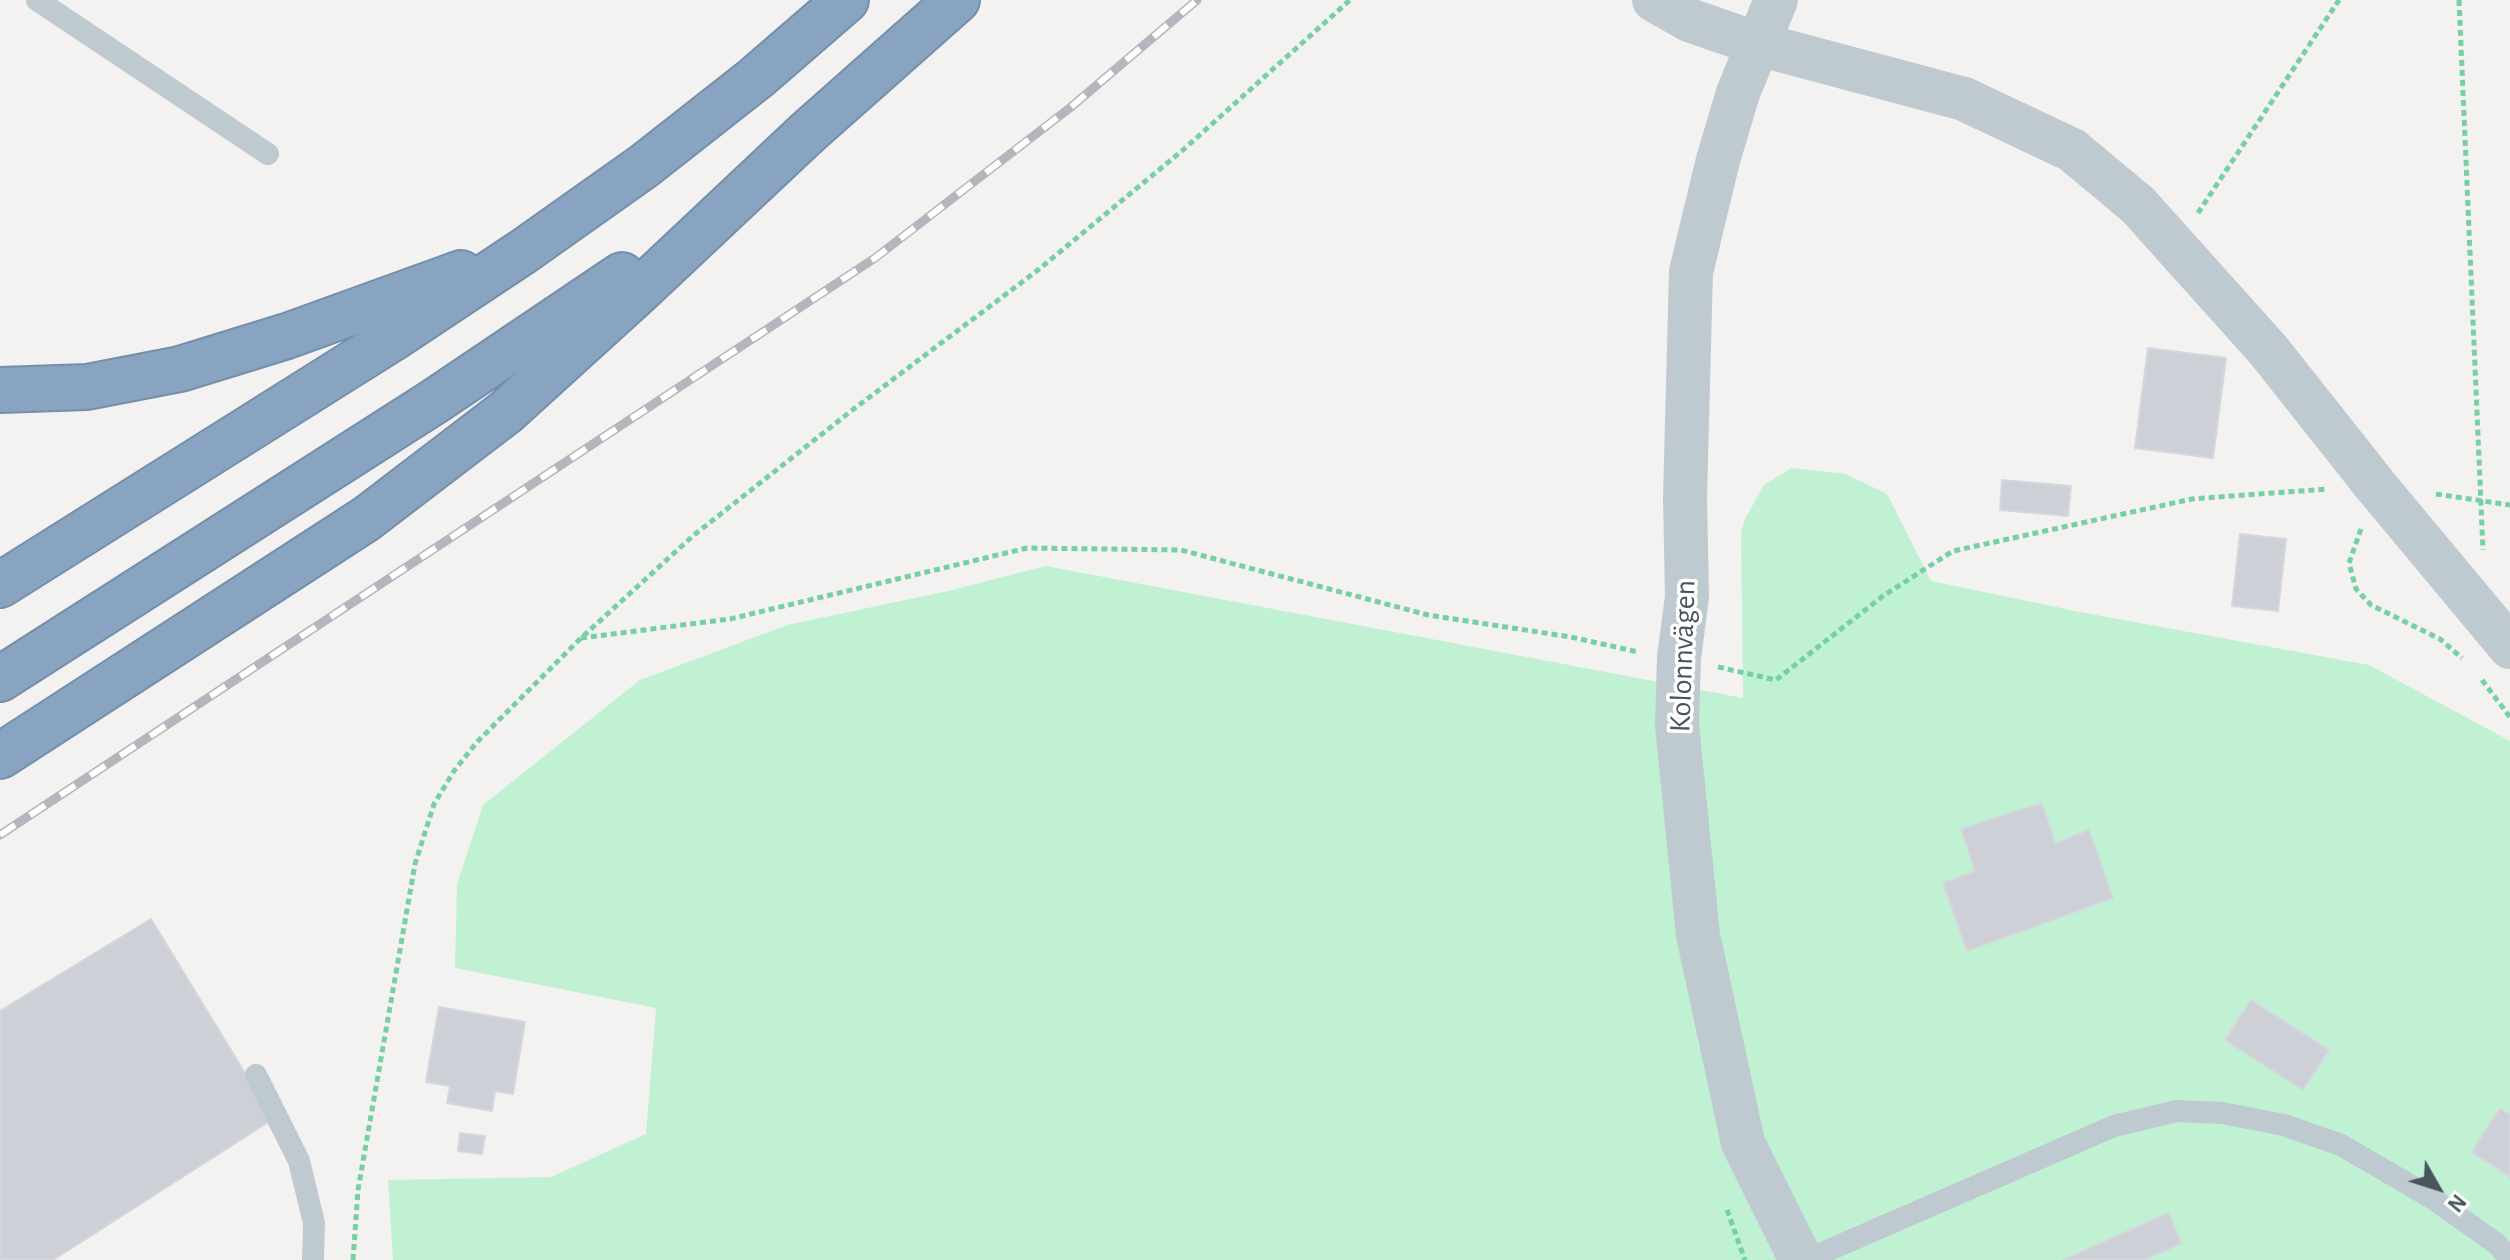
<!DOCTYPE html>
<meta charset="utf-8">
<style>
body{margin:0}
#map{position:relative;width:2510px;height:1260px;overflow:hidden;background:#f4f1f1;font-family:"Alegreya Sans",sans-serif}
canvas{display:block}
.north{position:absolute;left:2398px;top:1148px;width:80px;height:80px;-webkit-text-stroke:6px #fff;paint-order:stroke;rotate:129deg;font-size:22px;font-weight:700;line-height:32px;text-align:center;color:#48555f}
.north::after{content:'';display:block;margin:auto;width:28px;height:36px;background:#48555f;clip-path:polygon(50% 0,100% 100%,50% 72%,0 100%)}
</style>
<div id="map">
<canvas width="2510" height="1260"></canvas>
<div class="north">N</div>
</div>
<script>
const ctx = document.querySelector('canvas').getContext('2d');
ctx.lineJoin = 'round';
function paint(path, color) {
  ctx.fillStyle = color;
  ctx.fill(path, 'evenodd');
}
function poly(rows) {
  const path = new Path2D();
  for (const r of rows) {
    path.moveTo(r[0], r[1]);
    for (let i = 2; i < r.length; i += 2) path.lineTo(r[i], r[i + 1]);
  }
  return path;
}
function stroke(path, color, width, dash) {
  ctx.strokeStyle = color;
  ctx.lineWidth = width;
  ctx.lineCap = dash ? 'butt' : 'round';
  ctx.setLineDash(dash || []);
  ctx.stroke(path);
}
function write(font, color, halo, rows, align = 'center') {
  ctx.font = font + ' "Alegreya Sans",sans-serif';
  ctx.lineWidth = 7;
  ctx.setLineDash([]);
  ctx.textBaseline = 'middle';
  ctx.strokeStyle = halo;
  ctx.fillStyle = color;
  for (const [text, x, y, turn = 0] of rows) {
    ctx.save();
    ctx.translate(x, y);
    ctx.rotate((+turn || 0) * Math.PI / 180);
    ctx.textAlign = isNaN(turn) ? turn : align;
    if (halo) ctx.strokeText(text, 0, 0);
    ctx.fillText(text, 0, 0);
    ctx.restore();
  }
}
const green = poly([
 [1792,468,1846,474,1887,494,1931,581,2085,613,2369,665,2510,741,2510,1260,393,1260,388,1180,551,1177,646,1134,656,1008,455,968,457,884,483,805,640,680,787,625,948,591,1046,566,1743,698,1741,532,1745,519,1764,485]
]);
const building = poly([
 [2148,348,2226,358,2213,458,2135,448,2148,348],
 [2002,480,2071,486,2068,516,2000,510,2002,480],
 [2240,534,2286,539,2278,611,2232,606,2240,534],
 [2042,803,2055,843,2089,830,2113,898,1967,951,1943,883,1975,871,1961,829,2042,803],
 [151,919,273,1119,53,1260,0,1260,0,1011,151,919],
 [2251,1000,2329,1050,2303,1090,2225,1040,2251,1000],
 [439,1007,525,1022,513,1094,495,1091,492,1111,447,1103,450,1086,426,1082,439,1007],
 [2500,1108,2510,1115,2510,1177,2472,1152,2500,1108],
 [460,1133,485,1136,482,1154,458,1151,460,1133],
 [2168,1213,2182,1243,2144,1260,2063,1260,2168,1213]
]);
const path = poly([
 [2459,0,2483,550],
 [2198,213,2339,0],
 [2436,494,2510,505],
 [2361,529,2349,563,2356,589,2371,605,2440,639,2462,658],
 [581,638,730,619,1027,548,1181,550,1428,615,1571,637,1638,652],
 [1718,667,1776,680,1883,596,1953,551,2192,499,2327,489],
 [2482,680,2510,717],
 [1727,1210,1745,1260],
 [353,1260,358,1190,415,864,434,804,454,771,477,742,581,638,694,535,855,408,1038,270,1183,150,1350,0]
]);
const lane = poly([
 [37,0,268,154],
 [256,1075,299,1161,314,1223,313,1260],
 [1806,1260,2114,1126,2177,1111,2222,1113,2284,1125,2341,1145,2432,1198,2497,1244,2510,1259]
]);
const street = poly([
 [1654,0,1689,20,1758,44,1964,99,2072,150,2138,205,2269,351,2375,485,2510,647],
 [1776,0,1738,93,1718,160,1691,272,1685,497,1687,597,1679,658,1677,725,1698,935,1743,1143,1801,1260]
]);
const highway = poly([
 [0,390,87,387,180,369,287,336,461,273],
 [0,585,393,338,524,251,644,166,756,78,846,0],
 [0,679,435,401,622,275],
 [0,756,366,519,506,412,638,292,807,133,957,0]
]);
const rail = poly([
 [0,835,875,258,1071,107,1197,0]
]);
const streetNames = [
 ["Kolonnvägen",1683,656,-88]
];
paint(green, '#c0f1d2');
paint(building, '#cdd0d6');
stroke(building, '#d5d7dd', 2);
stroke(highway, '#748fac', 48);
stroke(path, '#77d0a3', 5, [6, 4]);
stroke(lane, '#bfc9d0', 22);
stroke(street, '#bfc9d0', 44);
stroke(highway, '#88a4c0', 44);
stroke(rail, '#b3b6bc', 9);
stroke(rail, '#fff', 6, [18]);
write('30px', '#48555f', '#fff', streetNames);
</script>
